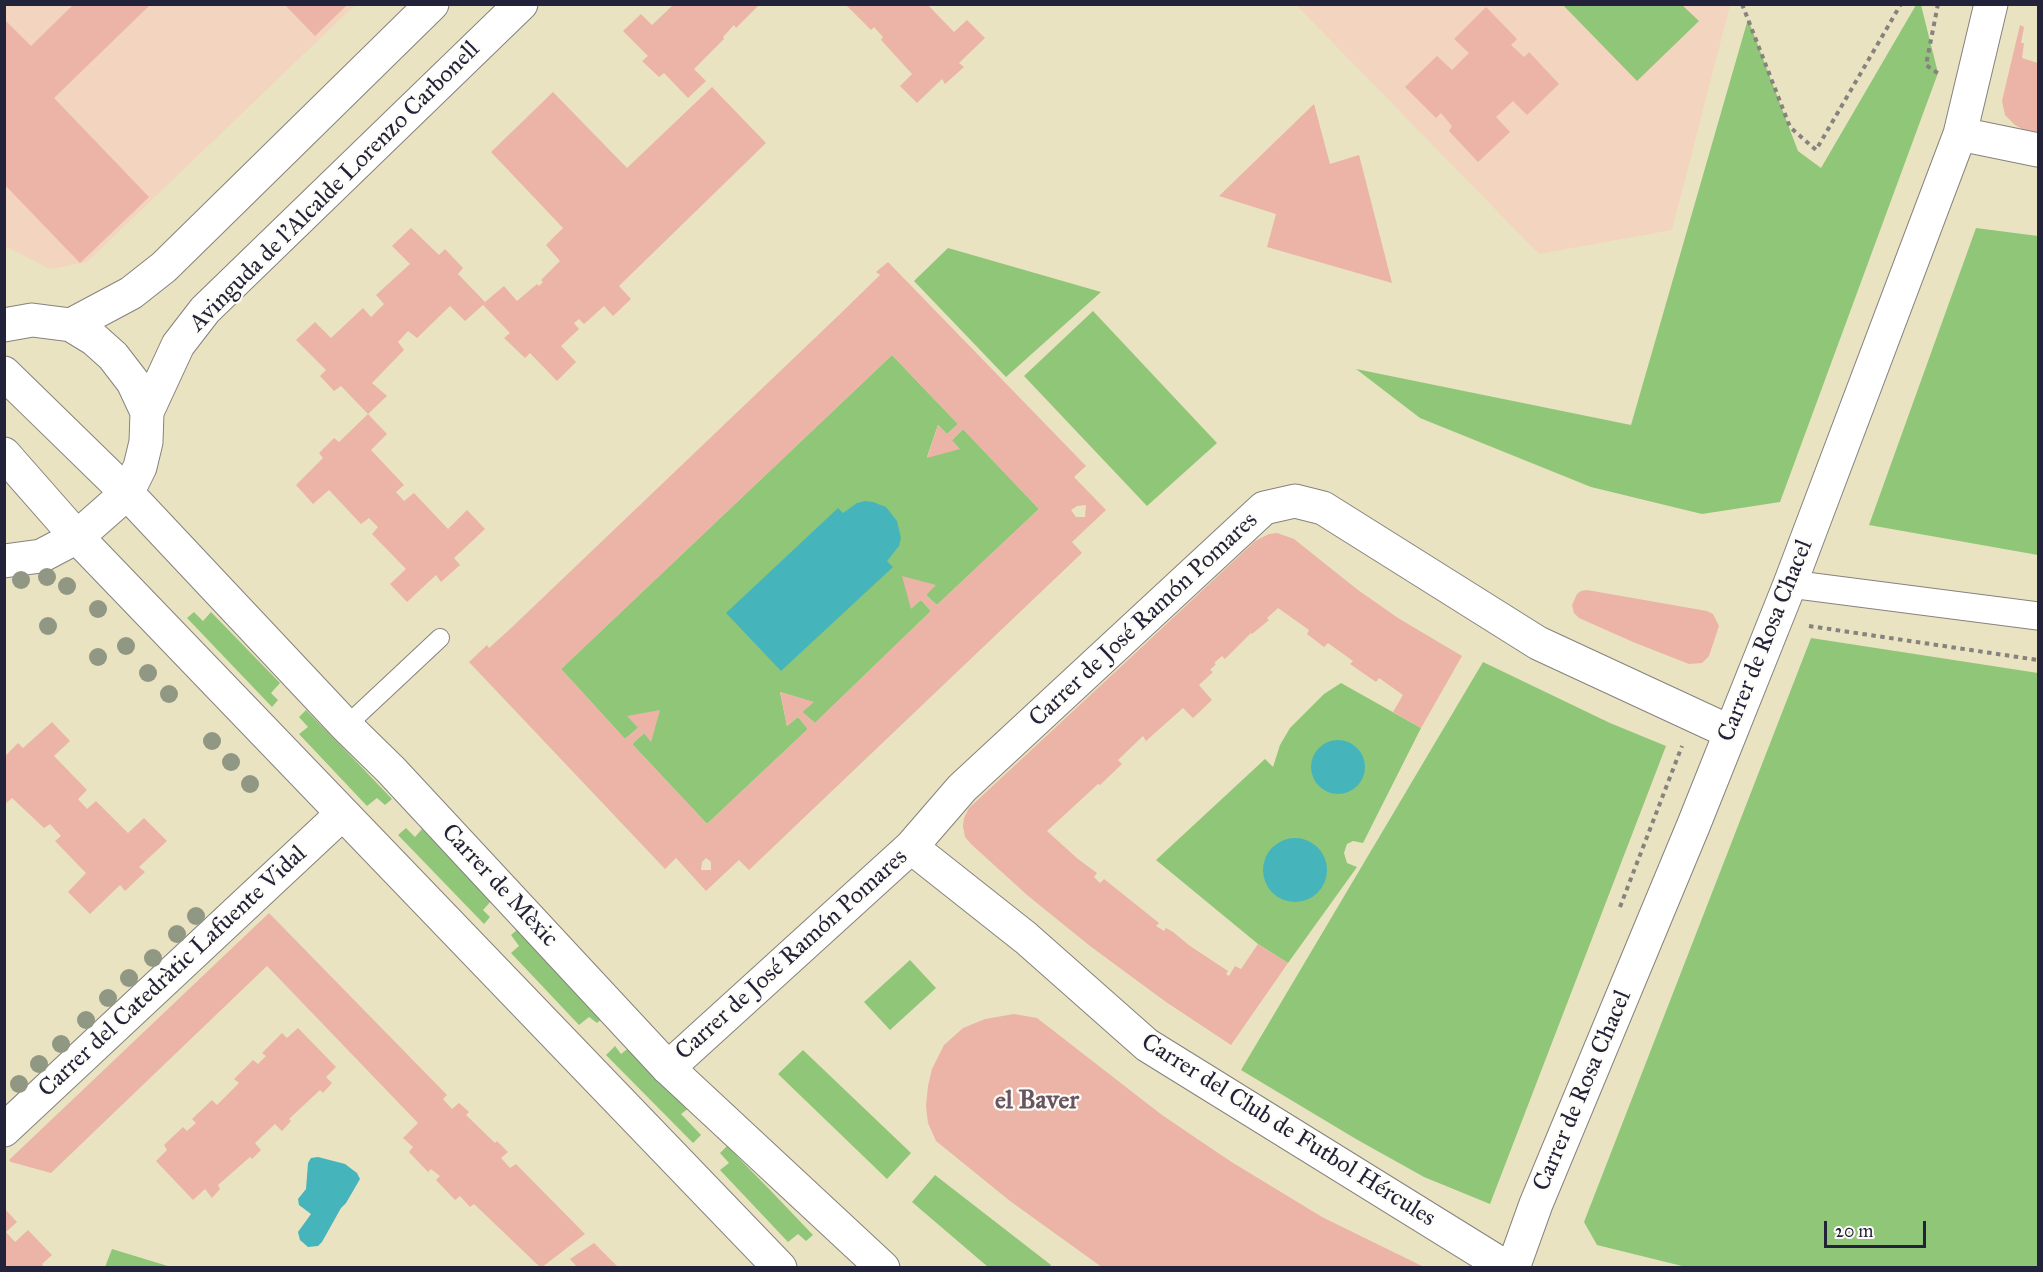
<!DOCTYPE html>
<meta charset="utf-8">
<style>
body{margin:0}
#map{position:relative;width:2043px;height:1272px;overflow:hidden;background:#e9e3c1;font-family:"IM FELL Great Primer",serif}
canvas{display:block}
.frame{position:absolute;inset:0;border:6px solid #22223b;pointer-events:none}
.scale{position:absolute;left:1824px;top:1221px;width:102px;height:27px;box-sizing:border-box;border:3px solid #22223b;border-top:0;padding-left:8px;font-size:18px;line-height:21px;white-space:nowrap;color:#22223b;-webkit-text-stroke:4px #fdfcf7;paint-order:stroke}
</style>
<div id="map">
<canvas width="2043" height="1272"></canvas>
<div class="frame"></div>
<div class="scale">20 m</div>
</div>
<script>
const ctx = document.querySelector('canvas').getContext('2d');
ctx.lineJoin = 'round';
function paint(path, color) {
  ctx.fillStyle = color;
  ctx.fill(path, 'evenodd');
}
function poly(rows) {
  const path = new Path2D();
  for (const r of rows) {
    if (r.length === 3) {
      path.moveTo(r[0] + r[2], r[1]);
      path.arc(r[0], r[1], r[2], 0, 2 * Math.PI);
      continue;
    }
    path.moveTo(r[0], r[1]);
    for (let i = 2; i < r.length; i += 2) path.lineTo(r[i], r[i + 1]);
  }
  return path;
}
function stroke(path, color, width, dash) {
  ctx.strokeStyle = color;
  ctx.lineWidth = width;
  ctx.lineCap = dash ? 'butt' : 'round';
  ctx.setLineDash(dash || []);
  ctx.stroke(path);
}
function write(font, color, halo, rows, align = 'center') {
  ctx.font = font + ' "IM FELL Great Primer",serif';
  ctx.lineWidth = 4.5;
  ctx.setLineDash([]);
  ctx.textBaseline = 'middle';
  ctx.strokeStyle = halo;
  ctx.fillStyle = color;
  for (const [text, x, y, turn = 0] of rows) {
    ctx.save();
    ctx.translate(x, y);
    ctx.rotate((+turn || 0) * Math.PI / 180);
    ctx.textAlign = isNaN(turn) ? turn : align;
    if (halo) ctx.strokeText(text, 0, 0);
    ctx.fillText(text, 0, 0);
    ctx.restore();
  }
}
const built = poly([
 [4,5,355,5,87,262,50,269,5,246],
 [1296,5,1730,5,1672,230,1539,254]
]);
const green = poly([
 [1563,5,1682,5,1699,21,1637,81],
 [1916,5,1921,5,1938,73,1780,502,1702,514,1591,487,1420,418,1356,369,1631,425,1748,19,1798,151,1821,168],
 [1976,228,2038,236,2038,555,1869,525],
 [948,248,1101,292,1006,377,914,281],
 [1093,311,1217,443,1147,506,1024,376],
 [892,355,958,424,947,434,938,425,927,457,952,440,963,429,1039,509,937,605,926,595,935,585,911,608,921,600,931,611,815,723,802,712,813,702,780,692,787,726,798,717,808,729,707,824,632,744,644,733,651,741,659,710,625,739,561,669],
 [194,612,203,621,211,612,280,683,271,693,278,700,272,707,187,618],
 [1811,638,2038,673,2038,1267,1686,1267,1597,1245,1584,1222],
 [1483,662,1610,723,1666,746,1490,1204,1424,1177,1356,1139,1241,1070],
 [1341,683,1421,728,1363,843,1353,841,1347,844,1344,853,1347,863,1357,867,1288,963,1258,944,1156,860,1265,759,1273,767,1280,745,1290,728,1324,694],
 [306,710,350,755,392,799,385,805,377,798,367,806,299,734,308,727,299,717],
 [406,828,415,837,422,829,492,900,483,910,490,917,484,924,398,835],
 [518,929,604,1017,597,1023,589,1017,579,1025,511,953,519,946,511,935],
 [910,960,936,988,890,1030,864,1002],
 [615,1046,621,1054,630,1047,689,1108,681,1114,701,1135,693,1143,606,1055],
 [803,1050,911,1153,887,1179,778,1074],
 [727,1146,771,1191,813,1235,806,1241,798,1234,788,1242,720,1170,729,1163,720,1153],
 [935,1175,1051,1265,1049,1267,988,1267,912,1202],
 [112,1249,171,1267,105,1267]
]);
const water = poly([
 [865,501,873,502,886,507,897,521,901,538,899,546,887,561,893,567,781,671,726,613,838,508,843,513,857,503],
 [1338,767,27],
 [1295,870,32],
 [318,1157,345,1164,357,1173,360,1179,346,1203,341,1208,322,1242,318,1246,308,1247,300,1240,298,1232,311,1214,299,1205,298,1199,306,1189,308,1163,311,1158]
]);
const building = poly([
 [74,4,151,4,54,98,149,197,80,263,4,184,4,19,31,46],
 [284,4,348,4,315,36],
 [674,4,760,4,736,28,734,25,723,37,724,39,694,69,706,81,688,98,664,73,659,77,642,61,648,56,623,31,641,14,652,25],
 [845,4,927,4,954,32,967,20,985,38,959,63,964,67,945,84,942,79,917,103,900,86,912,74,881,40,883,37,874,27,871,30],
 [1486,7,1517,39,1511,45,1524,57,1529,52,1559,84,1527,115,1513,101,1496,117,1510,132,1478,162,1449,131,1452,126,1441,113,1436,118,1405,87,1437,56,1452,70,1469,53,1454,39],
 [2020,25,2024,27,2021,43,2024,43,2022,58,2038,63,2038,132,2024,130,2015,125,2005,115,2002,101],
 [712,87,766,143,619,286,631,299,613,316,604,306,584,324,579,319,574,323,579,329,561,346,576,362,557,381,530,353,525,358,504,338,510,333,483,305,465,321,450,306,417,338,408,331,398,342,404,350,372,383,387,396,368,414,341,386,334,391,320,376,326,370,296,340,315,322,331,338,363,308,371,317,384,304,376,295,410,264,392,246,411,228,439,255,445,249,463,268,458,274,485,302,504,286,517,301,537,284,539,286,543,282,541,280,560,261,546,245,563,228,491,152,553,92,627,168],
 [1314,104,1330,164,1359,155,1392,283,1267,247,1276,214,1219,196],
 [888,262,1086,466,1074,477,1106,510,1072,542,1082,553,749,870,739,860,706,891,676,858,665,869,469,662,487,645,489,648,509,630,839,315,880,275,876,272],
 [892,355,958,424,947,434,938,425,927,458,960,449,952,440,963,429,1039,509,937,605,926,595,936,585,902,576,911,609,921,600,931,611,815,723,802,712,814,702,780,692,787,726,798,717,808,729,707,824,632,744,644,733,651,742,660,710,627,716,638,728,625,739,561,669],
 [1086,505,1085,517,1076,517,1071,510,1077,506],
 [706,858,711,862,711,870,701,870,702,862],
 [368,414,387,434,371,450,404,485,396,492,404,501,414,493,448,529,467,510,485,529,454,558,460,565,441,582,436,575,407,602,390,584,406,569,372,534,378,527,369,518,361,524,329,490,313,504,296,485,323,458,319,453,334,438,339,442],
 [1277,533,1294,539,1358,590,1398,618,1462,656,1421,728,1393,712,1403,695,1379,678,1376,682,1350,664,1353,661,1328,643,1324,647,1307,634,1309,630,1278,608,1267,618,1269,620,1252,634,1251,633,1225,659,1222,656,1214,663,1216,664,1210,670,1213,672,1199,685,1212,700,1193,718,1183,708,1146,741,1143,736,1118,760,1122,764,1100,785,1098,784,1047,831,1078,859,1097,873,1094,877,1100,883,1104,879,1159,923,1156,926,1164,931,1166,928,1173,932,1190,946,1228,971,1226,974,1229,976,1235,966,1241,969,1258,944,1288,963,1231,1045,1166,1002,1090,946,1027,895,971,844,965,837,963,826,964,818,969,808,1143,646,1255,541,1269,534],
 [1587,590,1707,611,1713,614,1719,626,1709,656,1702,663,1689,664,1633,642,1579,618,1574,613,1572,605,1577,594,1581,591],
 [52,722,70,741,54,756,87,790,78,799,87,809,96,801,128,833,144,818,167,841,139,867,145,872,125,891,120,885,90,914,68,892,86,873,55,841,61,836,50,824,44,828,12,798,4,805,4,757,18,743,23,748],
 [269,913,447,1095,443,1099,452,1109,459,1103,469,1112,466,1115,495,1143,497,1141,508,1152,501,1158,510,1168,516,1164,585,1234,541,1268,474,1204,470,1207,460,1196,455,1200,436,1180,440,1176,431,1169,428,1172,409,1152,413,1147,403,1138,418,1123,267,966,51,1173,11,1162,9,1160],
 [1014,1014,1037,1018,1162,1115,1230,1161,1322,1217,1426,1268,1103,1268,1010,1201,936,1141,928,1123,926,1106,928,1086,932,1069,944,1045,963,1028,985,1019],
 [298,1028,336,1067,326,1077,332,1083,323,1093,320,1090,289,1119,291,1121,282,1131,275,1124,255,1143,261,1150,252,1159,250,1157,218,1185,220,1189,212,1198,205,1189,193,1200,156,1161,167,1150,164,1145,183,1127,187,1131,196,1123,192,1119,212,1100,217,1105,239,1083,234,1079,253,1060,258,1064,266,1056,262,1053,282,1033,287,1038],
 [4,1208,17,1222,6,1232,15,1242,28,1230,52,1255,42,1264,45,1268,4,1268],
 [594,1243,619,1268,578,1268,570,1259]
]);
const path = poly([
 [1742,4,1790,127,1816,150,1901,4],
 [1938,4,1926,65,1939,74],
 [1809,626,2038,660],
 [1620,907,1682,746]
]);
const service = poly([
 [346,726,440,638]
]);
const pedestrian = poly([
 [1790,584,2038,616]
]);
const minor = poly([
 [1960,134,2038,150],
 [911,847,1026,938,1147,1045,1507,1268],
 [668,1068,911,847,962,788,1264,508,1295,501,1323,508,1538,643,1730,732],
 [4,1130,342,814],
 [1513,1268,1536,1204,1694,824,1790,584,1960,134,1991,4]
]);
const secondary = poly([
 [4,325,32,320,71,325,94,339,113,356,133,382,147,412],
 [71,325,131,293,164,267,432,4],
 [4,561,41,556,77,537,127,493,140,467,146,442,147,412,178,345,205,310,521,4]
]);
const primary = poly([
 [4,373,127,493,346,726,391,770,668,1068,883,1268],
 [4,454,77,537,780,1268]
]);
const trees = [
 [47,577],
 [21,580],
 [67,586],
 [98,609],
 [48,626],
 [126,646],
 [98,657],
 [148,673],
 [169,694],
 [212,741],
 [231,762],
 [250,784],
 [196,916],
 [177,934],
 [153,958],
 [129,978],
 [108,998],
 [86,1020],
 [61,1044],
 [39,1064],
 [19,1084]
];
const streetNames = [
 ["Avinguda de l'Alcalde Lorenzo Carbonell",335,187,-45],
 ["Carrer de José Ramón Pomares",1144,620,-43],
 ["Carrer de Rosa Chacel",1766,641,-68],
 ["Carrer de Mèxic",499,886,47],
 ["Carrer de José Ramón Pomares",792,955,-42],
 ["Carrer del Catedràtic Lafuente Vidal",173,972,-43],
 ["Carrer de Rosa Chacel",1583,1091,-67],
 ["Carrer del Club de Futbol Hércules",1288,1131,32]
];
const neighbourhoodNames = [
 ["el Baver",1037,1102]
];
paint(built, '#f3d4be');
paint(green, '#90c678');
paint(water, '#45b5bb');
paint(building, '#ebb4a7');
stroke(service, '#86827e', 20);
stroke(pedestrian, '#86827e', 29);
stroke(minor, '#86827e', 35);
stroke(secondary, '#86827e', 35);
stroke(primary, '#86827e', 35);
stroke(path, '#86827e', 4, [4.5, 4.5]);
stroke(service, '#fff', 18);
stroke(pedestrian, '#fff', 27);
stroke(minor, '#fff', 33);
stroke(secondary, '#fff', 33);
stroke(primary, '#fff', 33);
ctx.fillStyle = '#909883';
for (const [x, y] of trees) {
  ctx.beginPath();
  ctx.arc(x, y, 9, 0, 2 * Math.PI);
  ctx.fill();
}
write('24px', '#22223b', '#fdfcf7', streetNames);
write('bold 26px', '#685561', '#fdfcf7', neighbourhoodNames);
</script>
